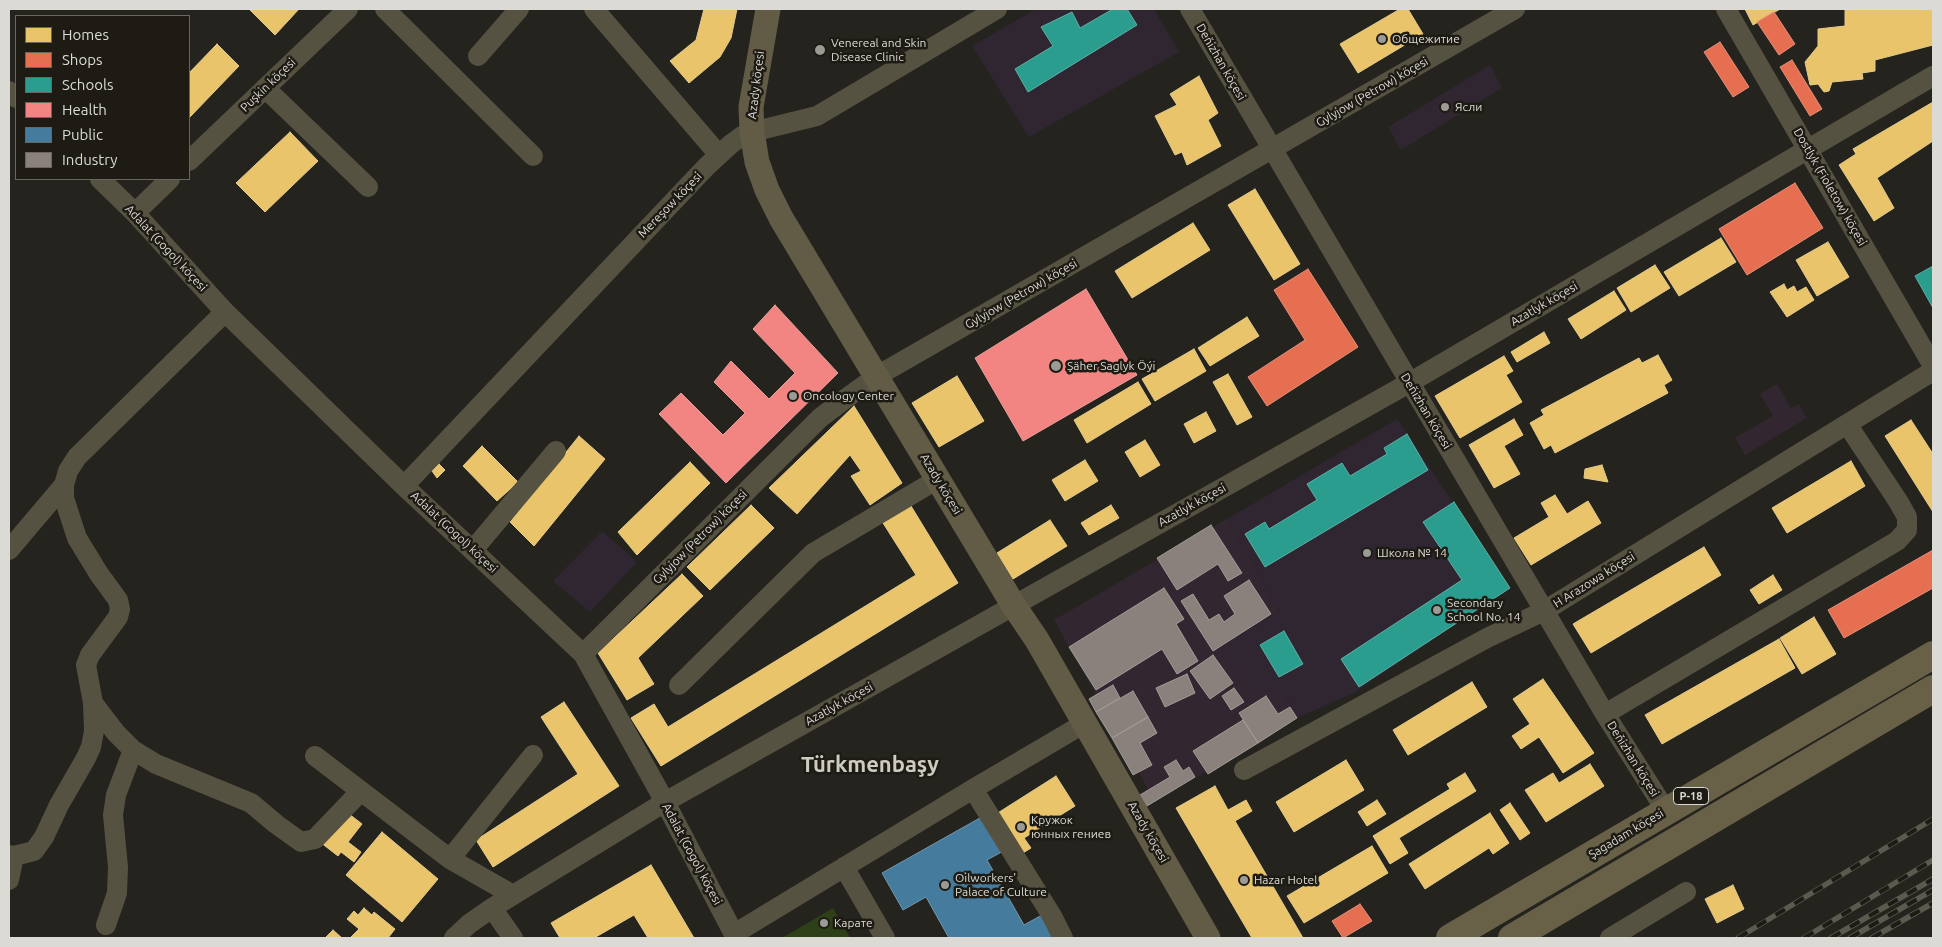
<!DOCTYPE html>
<meta charset="utf-8">
<style>
body{margin:0}
#map{position:relative;width:1942px;height:947px;overflow:hidden;background:#24231e;font-family:Ubuntu,sans-serif}
canvas{display:block}
.frame{position:absolute;inset:0;border:10px solid #dbdad4;pointer-events:none}
.legend{position:absolute;left:15px;top:15px;width:175px;height:165px;box-sizing:border-box;background:#1d1b13;border:1px solid #696760;margin:0;padding:6px 9px;list-style:none;font-size:15px;color:#dbdad4}
.legend li{display:flex;align-items:center;gap:10px;height:25px}
.legend b{width:25px;border:1px solid #696760}
</style>
<div id="map">
<canvas width="1942" height="947"></canvas>
<div class="frame"></div>
<ul class="legend">
<li><b style="height:14px;background:#e9c46a"></b>Homes</li>
<li><b style="height:14px;background:#e76f51"></b>Shops</li>
<li><b style="height:14px;background:#2a9d8f"></b>Schools</li>
<li><b style="height:14px;background:#f28482"></b>Health</li>
<li><b style="height:14px;background:#457b9d"></b>Public</li>
<li><b style="height:14px;background:#8a817c"></b>Industry</li>
</ul>
</div>
<script>
const ctx = document.querySelector('canvas').getContext('2d');
ctx.lineJoin = 'round';
function paint(path, color) {
  ctx.fillStyle = color;
  ctx.fill(path, 'evenodd');
}
function poly(rows) {
  const path = new Path2D();
  for (const r of rows) {
    path.moveTo(r[0], r[1]);
    for (let i = 2; i < r.length; i += 2) path.lineTo(r[i], r[i + 1]);
  }
  return path;
}
function stroke(path, color, width, dash) {
  ctx.strokeStyle = color;
  ctx.lineWidth = width;
  ctx.lineCap = dash ? 'butt' : 'round';
  ctx.setLineDash(dash || []);
  ctx.stroke(path);
}
function write(font, color, halo, rows, align = 'center') {
  ctx.font = font + ' Ubuntu,sans-serif';
  ctx.lineWidth = 5;
  ctx.setLineDash([]);
  ctx.textBaseline = 'middle';
  ctx.strokeStyle = halo;
  ctx.fillStyle = color;
  for (const [text, x, y, turn = 0] of rows) {
    ctx.save();
    ctx.translate(x, y);
    ctx.rotate((+turn || 0) * Math.PI / 180);
    ctx.textAlign = isNaN(turn) ? turn : align;
    if (halo) ctx.strokeText(text, 0, 0);
    ctx.fillText(text, 0, 0);
    ctx.restore();
  }
}
const industrial = poly([
 [1777,384,1791,408,1799,404,1807,418,1745,455,1735,438,1773,416,1760,394],
 [1227,519,1279,611,1223,645,1281,688,1297,718,1155,802,1054,620]
]);
const education = poly([
 [1036,9,1154,9,1179,52,1029,137,972,46],
 [1490,65,1502,88,1401,150,1388,127],
 [1397,419,1510,588,1354,693,1297,718,1281,688,1255,695,1223,645,1279,611,1227,519],
 [602,531,637,562,590,612,553,581]
]);
const green = poly([
 [833,908,850,938,782,938]
]);
const homes = poly([
 [249,9,299,9,275,35,249,9],
 [704,9,737,9,731,38,720,57,689,83,670,61,696,40,704,9],
 [1400,9,1408,9,1423,34,1358,73,1340,44,1400,9],
 [1745,9,1780,9,1753,25,1745,9],
 [1848,9,1933,9,1933,45,1875,60,1875,71,1862,73,1863,79,1832,82,1829,91,1824,92,1818,84,1810,85,1805,62,1818,46,1818,29,1845,26,1845,10,1848,9],
 [217,44,239,66,189,118,189,73,217,44],
 [1199,76,1218,113,1208,120,1221,146,1187,165,1182,152,1175,155,1155,116,1177,105,1170,94,1199,76],
 [1933,102,1933,141,1877,178,1894,208,1874,221,1839,165,1856,154,1853,149,1933,102],
 [290,132,318,161,265,212,236,183,290,132],
 [1255,189,1300,264,1274,280,1228,205,1255,189],
 [1193,223,1210,250,1132,298,1115,271,1193,223],
 [1721,238,1736,262,1679,296,1664,272,1721,238],
 [1828,242,1849,277,1817,296,1796,260,1828,242],
 [1655,265,1670,288,1631,312,1617,288,1655,265],
 [1784,284,1787,290,1794,286,1797,292,1806,287,1814,300,1787,317,1770,292,1784,284],
 [1614,291,1626,310,1581,339,1568,319,1614,291],
 [1247,317,1259,336,1210,366,1198,348,1247,317],
 [1544,332,1550,343,1517,362,1511,352,1544,332],
 [1194,349,1206,371,1155,401,1142,379,1194,349],
 [1658,355,1672,380,1664,385,1668,393,1555,453,1551,445,1544,449,1530,423,1544,415,1541,410,1639,358,1642,363,1658,355],
 [1504,356,1513,371,1506,375,1522,402,1460,438,1435,396,1504,356],
 [1228,374,1252,417,1237,425,1213,382,1228,374],
 [957,376,984,421,939,447,912,403,957,376],
 [1138,382,1151,404,1087,443,1074,420,1138,382],
 [854,406,902,483,870,505,851,476,861,471,850,455,797,514,769,488,854,406],
 [1206,412,1216,431,1194,443,1184,424,1206,412],
 [1514,419,1523,435,1504,446,1520,474,1494,488,1469,445,1514,419],
 [1911,420,1933,454,1933,512,1885,436,1911,420],
 [579,436,605,459,534,546,510,522,579,436],
 [1145,440,1160,465,1140,477,1125,452,1145,440],
 [482,446,518,482,497,501,463,466,482,446],
 [1085,460,1098,481,1065,501,1052,480,1085,460],
 [1851,461,1865,486,1787,533,1772,508,1851,461],
 [690,462,710,483,637,555,618,532,690,462],
 [439,464,445,470,437,478,432,471,439,464],
 [1602,465,1608,482,1584,478,1585,469,1602,465],
 [1555,495,1567,514,1588,501,1601,523,1531,565,1514,538,1549,517,1541,503,1555,495],
 [751,505,774,528,710,590,687,567,751,505],
 [1111,505,1119,518,1089,535,1081,523,1111,505],
 [911,506,958,583,661,766,631,718,654,704,668,727,916,575,883,523,911,506],
 [1050,520,1067,546,1013,579,997,553,1050,520],
 [1704,547,1721,575,1591,653,1573,624,1704,547],
 [682,574,703,596,638,658,654,684,627,700,598,653,682,574],
 [1773,575,1782,590,1759,604,1750,590,1773,575],
 [1814,617,1836,654,1802,674,1780,638,1814,617],
 [1779,639,1795,668,1662,744,1645,715,1779,639],
 [1543,679,1594,753,1563,773,1539,737,1521,749,1512,736,1530,724,1513,699,1543,679],
 [1472,682,1487,707,1408,755,1393,730,1472,682],
 [564,702,619,786,493,867,476,840,578,774,541,717,564,702],
 [1346,760,1364,790,1294,832,1276,802,1346,760],
 [1590,764,1604,786,1546,822,1525,790,1553,773,1559,783,1590,764],
 [1465,773,1476,791,1399,838,1408,853,1390,864,1373,836,1450,789,1447,784,1465,773],
 [1056,776,1075,806,1024,838,1031,848,1018,856,993,816,1056,776],
 [1215,786,1228,810,1246,800,1252,811,1235,821,1303,938,1252,938,1176,808,1215,786],
 [1377,800,1386,814,1367,826,1358,812,1377,800],
 [1510,803,1530,833,1520,840,1500,810,1510,803],
 [344,810,362,824,348,842,361,852,354,862,341,852,338,856,320,842,344,810],
 [1490,813,1509,843,1493,854,1489,848,1425,889,1409,864,1490,813],
 [382,832,438,879,402,922,346,875,382,832],
 [1372,846,1388,873,1304,923,1287,896,1372,846],
 [651,865,694,938,648,938,634,915,594,938,560,938,551,923,651,865],
 [1733,885,1744,909,1717,923,1705,899,1733,885],
 [364,908,372,915,374,912,395,929,388,938,350,938,359,929,347,919,354,911,358,915,364,908],
 [333,930,342,938,325,938,333,930]
]);
const shops = poly([
 [1774,12,1795,44,1779,55,1757,22,1774,12],
 [1720,42,1749,87,1733,97,1704,52,1720,42],
 [1792,60,1822,109,1810,116,1780,67,1792,60],
 [1795,183,1823,228,1747,275,1719,229,1795,183],
 [1308,269,1358,347,1267,406,1248,377,1305,340,1274,290,1308,269],
 [1933,550,1933,588,1844,638,1828,610,1933,550],
 [1360,904,1372,921,1343,938,1332,921,1360,904]
]);
const schools = poly([
 [1113,9,1127,9,1137,25,1028,92,1015,69,1053,46,1041,27,1072,12,1080,28,1113,9],
 [1933,266,1933,308,1915,276,1933,266],
 [1407,434,1428,470,1265,567,1245,534,1265,522,1269,529,1317,500,1307,484,1342,463,1350,476,1387,454,1384,448,1407,434],
 [1454,502,1510,588,1359,687,1341,659,1462,580,1423,522,1454,502],
 [1284,631,1303,664,1279,677,1260,645,1284,631]
]);
const health = poly([
 [1086,289,1137,375,1023,441,975,358,1086,289],
 [775,305,838,373,726,483,659,414,681,393,723,435,745,413,714,382,731,361,769,399,795,373,753,329,775,305]
]);
const public = poly([
 [987,814,1007,849,987,860,1024,925,1042,915,1055,938,949,938,926,897,903,910,882,873,987,814]
]);
const industry = poly([
 [1211,525,1242,573,1228,581,1218,564,1177,590,1157,558,1211,525],
 [1249,580,1271,614,1213,651,1181,601,1193,594,1209,620,1219,614,1224,622,1235,614,1224,596,1249,580],
 [1164,588,1184,619,1176,624,1198,661,1177,674,1162,649,1096,690,1069,647,1164,588],
 [1213,655,1233,683,1210,699,1190,671,1213,655],
 [1187,674,1195,693,1165,707,1156,688,1187,674],
 [1113,685,1120,698,1096,712,1089,699,1113,685],
 [1234,688,1244,702,1231,710,1222,696,1234,688],
 [1133,691,1148,717,1112,738,1096,712,1133,691],
 [1266,696,1278,714,1290,707,1297,718,1258,743,1239,713,1266,696],
 [1148,717,1157,733,1140,743,1152,765,1133,775,1112,738,1148,717],
 [1243,720,1258,743,1208,774,1193,751,1243,720],
 [1176,760,1183,771,1189,767,1195,777,1147,806,1140,795,1170,777,1164,767,1176,760]
]);
const minor = poly([
 [385,9,533,156],
 [594,9,719,155],
 [1190,9,1605,714,1666,811],
 [1726,9,1933,366],
 [478,56,519,9],
 [265,88,368,187],
 [9,91,16,98],
 [189,161,348,9],
 [100,179,135,213,225,312,404,486,583,654,665,802,736,938],
 [135,213,170,179],
 [404,486,706,167,731,144,742,136,752,132,817,116,997,9],
 [9,550,64,485],
 [473,550,556,451],
 [583,654,820,418,845,399,877,376,1515,9],
 [679,685,813,553,938,479],
 [93,703,116,733,133,750,156,764,251,803,276,824,301,842,315,839,361,791],
 [1605,714,1897,541,1907,530,1907,517,1898,501,1847,424],
 [315,756,450,859,513,895],
 [1244,770,1487,638,1544,611,1933,371],
 [973,789,1052,916,1063,938],
 [9,855,14,856,34,851,44,837,59,805,86,758,91,747,94,731,93,703,86,665,90,655,118,617,120,609,118,600,99,574,77,538,64,498,64,485,68,471,77,457,225,312],
 [450,859,533,755],
 [844,867,885,938],
 [9,880,14,856],
 [492,908,513,938],
 [106,925,117,893,118,867,113,815,116,795,133,750],
 [734,934,973,789,1085,723],
 [454,938,469,924,492,908,665,802,1409,383,1933,76],
 [1610,938,1686,892]
]);
const major = poly([
 [768,9,751,107,752,132,757,162,767,190,781,218,1014,606,1037,640,1208,938]
]);
const highway = poly([
 [1450,938,1933,655],
 [1512,938,1933,689]
]);
const rail = poly([
 [1738,938,1933,819],
 [1804,938,1933,860],
 [1831,938,1933,879],
 [1850,938,1933,890],
 [1872,938,1933,903]
]);
const markers = [
 [1382,39,5,"#9b9a94"],
 [820,50,6,"#9b9a94"],
 [1445,107,5,"#9b9a94"],
 [1056,366,6,"#9b9a94"],
 [793,396,5,"#9b9a94"],
 [1367,553,5,"#9b9a94"],
 [1437,610,5,"#9b9a94"],
 [1021,827,5,"#9b9a94"],
 [1244,880,5,"#9b9a94"],
 [945,885,5,"#9b9a94"],
 [824,923,5,"#9b9a94"]
];
const shields = [
 [1691,796,35]
];
const shieldNames = [
 ["P-18",1691,796]
];
const poiNames = [
 ["Общежитие",1392,39],
 ["Venereal and Skin",831,43],
 ["Disease Clinic",831,57],
 ["Ясли",1455,107],
 ["Şäher Saglyk Öýi",1067,366],
 ["Oncology Center",803,396],
 ["Школа № 14",1377,553],
 ["Secondary",1447,603],
 ["School No. 14",1447,617],
 ["Кружок",1031,820],
 ["юнных гениев",1031,834],
 ["Oilworkers'",955,878],
 ["Palace of Culture",955,892],
 ["Hazar Hotel",1254,880],
 ["Карате",834,923]
];
const streetNames = [
 ["Deňizhan köçesi",1221,62,60],
 ["Puşkin köçesi",268,85,-44],
 ["Azady köçesi",756,85,-83],
 ["Gylyjow (Petrow) köçesi",1372,92,-30],
 ["Dostlyk (Fioletow) köçesi",1830,187,60],
 ["Mereşow köçesi",670,205,-46],
 ["Adalat (Gogol) köçesi",166,248,47],
 ["Gylyjow (Petrow) köçesi",1021,294,-30],
 ["Azatlyk köçesi",1544,304,-30],
 ["Deňizhan köçesi",1426,411,59],
 ["Azady köçesi",941,484,59],
 ["Azatlyk köçesi",1192,505,-29],
 ["Adalat (Gogol) köçesi",454,532,43],
 ["Gylyjow (Petrow) köçesi",700,537,-45],
 ["H Arazowa köçesi",1594,580,-32],
 ["Azatlyk köçesi",839,704,-29],
 ["Deňizhan köçesi",1633,759,58],
 ["Azady köçesi",1148,832,60],
 ["Şagadam köçesi",1626,834,-31],
 ["Adalat (Gogol) köçesi",692,854,62]
];
const townNames = [
 ["Türkmenbaşy",870,765]
];
paint(industrial, '#322630');
paint(education, '#2f2632');
paint(green, '#2e4017');
paint(homes, '#e9c46a');
stroke(homes, '#e5cb8a', 1);
paint(shops, '#e76f51');
stroke(shops, '#e38f78', 1);
paint(schools, '#2a9d8f');
stroke(schools, '#5fafa4', 1);
paint(health, '#f28482');
stroke(health, '#eb9e9b', 1);
paint(public, '#457b9d');
stroke(public, '#7298ae', 1);
paint(industry, '#8a817c');
stroke(industry, '#a29c96', 1);
stroke(minor, '#565241', 20);
stroke(major, '#625b45', 25);
stroke(highway, '#686148', 28);
stroke(rail, '#5c594e', 5.5);
stroke(rail, '#1d1b13', 4, [11]);
for (const [x, y, r, color] of markers) {
  const dot = new Path2D();
  dot.arc(x, y, r, 0, 2 * Math.PI);
  ctx.fillStyle = color;
  ctx.fill(dot);
  stroke(dot, '#1d1b13', 2);
}
for (const [x, y, w] of shields) {
  const box = new Path2D();
  box.roundRect(x - w / 2, y - 8.5, w, 17, 4);
  ctx.fillStyle = '#1d1b13';
  ctx.fill(box);
  stroke(box, '#dbdad4', 1);
}
write('bold 11px', '#dbdad4', null, shieldNames);
write('12px', '#dbdad4', '#1d1b13', poiNames, 'left');
write('12px', '#dbdad4', '#1d1b13', streetNames);
write('bold 22px', '#ceccc1', '#1d1b13', townNames);
</script>
